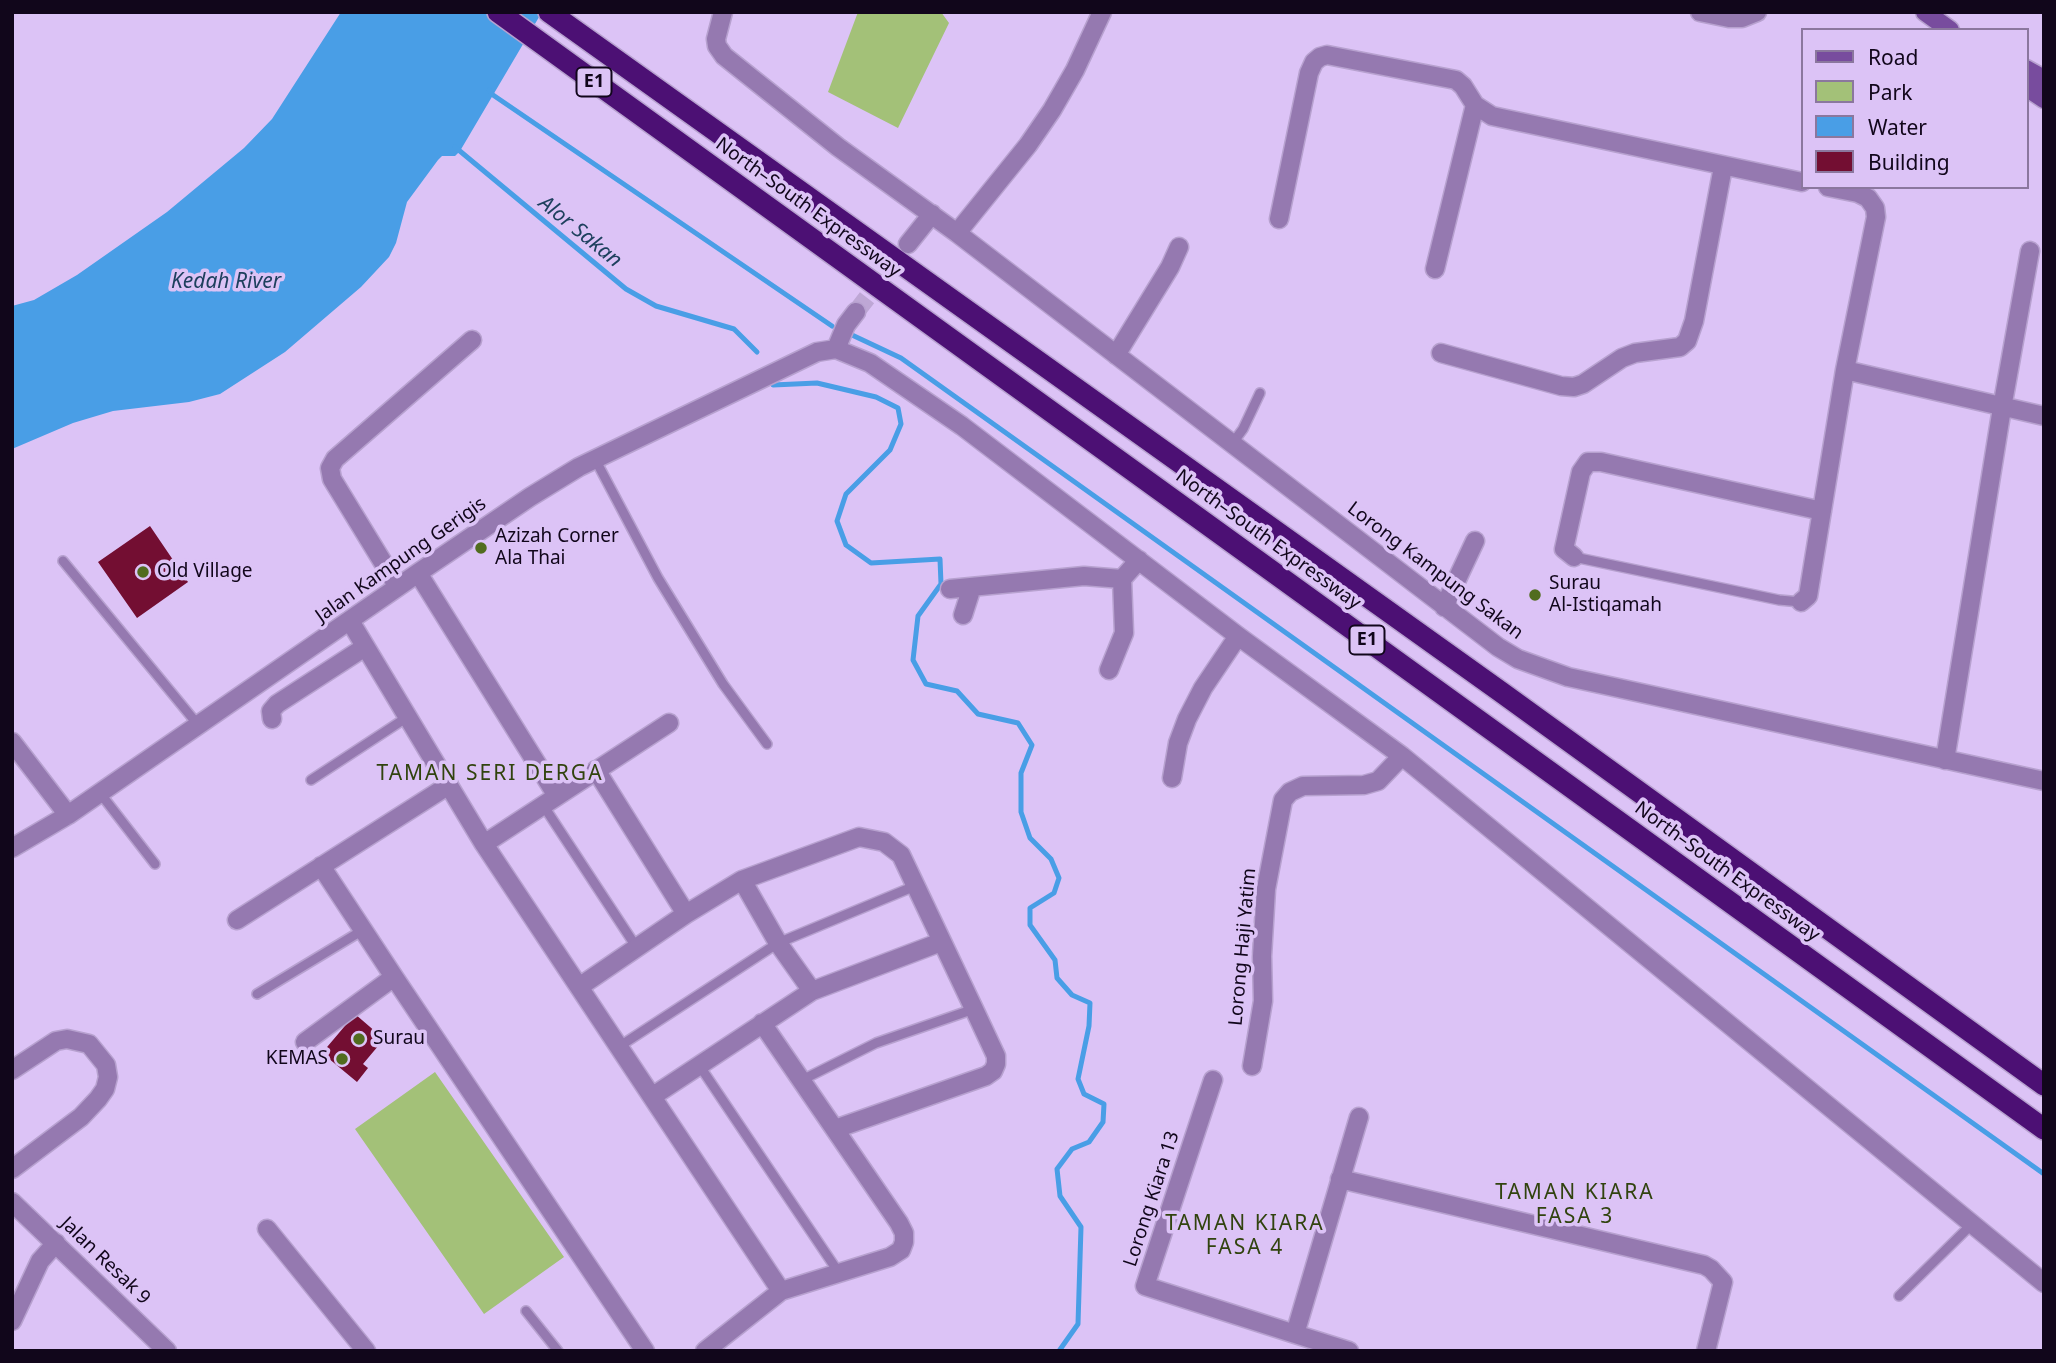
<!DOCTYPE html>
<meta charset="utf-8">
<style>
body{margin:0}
#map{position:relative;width:2056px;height:1363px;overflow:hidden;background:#dcc3f6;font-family:"Noto Sans",sans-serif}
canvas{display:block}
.frame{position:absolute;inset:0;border:14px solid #11061b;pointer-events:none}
.legend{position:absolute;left:1801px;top:28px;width:228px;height:161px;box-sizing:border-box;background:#dcc3f6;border:2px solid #8b779e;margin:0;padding:9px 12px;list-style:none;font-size:21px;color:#11061b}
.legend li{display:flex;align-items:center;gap:14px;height:35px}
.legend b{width:35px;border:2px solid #8b779e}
</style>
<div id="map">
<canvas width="2056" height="1363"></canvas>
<div class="frame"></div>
<ul class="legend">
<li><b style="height:9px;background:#784c9e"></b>Road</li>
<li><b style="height:19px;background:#a3c178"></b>Park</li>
<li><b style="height:19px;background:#499ee6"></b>Water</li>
<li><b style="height:19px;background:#730e32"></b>Building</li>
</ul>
</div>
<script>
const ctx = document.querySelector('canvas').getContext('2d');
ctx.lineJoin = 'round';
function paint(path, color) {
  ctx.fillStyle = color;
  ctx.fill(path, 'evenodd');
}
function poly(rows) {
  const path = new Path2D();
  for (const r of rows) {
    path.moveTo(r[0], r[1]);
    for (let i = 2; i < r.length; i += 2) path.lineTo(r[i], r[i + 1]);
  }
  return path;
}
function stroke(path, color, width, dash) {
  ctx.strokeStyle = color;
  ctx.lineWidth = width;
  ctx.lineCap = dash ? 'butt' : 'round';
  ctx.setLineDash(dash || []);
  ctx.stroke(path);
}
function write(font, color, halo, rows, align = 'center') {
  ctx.font = font + ' "Noto Sans",sans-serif';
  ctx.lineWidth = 7;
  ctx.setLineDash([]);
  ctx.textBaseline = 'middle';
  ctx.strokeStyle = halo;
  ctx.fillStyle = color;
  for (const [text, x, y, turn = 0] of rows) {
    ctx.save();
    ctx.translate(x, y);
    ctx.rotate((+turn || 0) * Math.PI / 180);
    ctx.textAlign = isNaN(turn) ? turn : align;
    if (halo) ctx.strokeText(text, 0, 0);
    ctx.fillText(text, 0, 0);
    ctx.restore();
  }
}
const green = poly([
 [858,12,941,12,949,23,898,128,828,92],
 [435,1072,564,1257,484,1314,355,1129]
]);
const water = poly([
 [341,12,542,12,460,151,455,156,442,156,438,160,407,202,396,243,389,257,361,287,285,352,220,394,189,402,113,411,73,423,12,449,12,306,34,300,77,275,167,212,244,148,272,119]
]);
const stream = poly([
 [489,90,493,95,832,326],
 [455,147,626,289,656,306,734,329,757,352],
 [852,335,901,358,2044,1174],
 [773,385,817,383,876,397,898,408,901,424,890,450,846,494,837,521,846,545,871,563,940,559,941,584,918,616,913,660,926,684,957,691,978,714,1018,723,1032,745,1021,773,1021,812,1030,838,1051,859,1059,878,1054,893,1030,908,1030,925,1055,960,1057,978,1072,995,1090,1003,1089,1026,1078,1079,1084,1094,1104,1104,1103,1122,1089,1142,1072,1149,1057,1169,1060,1196,1081,1227,1078,1324,1059,1351]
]);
const building = poly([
 [150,526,188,582,137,618,98,562],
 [355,1014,384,1039,363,1064,368,1068,357,1082,322,1053]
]);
const streetTunnel = poly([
 [856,312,904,250]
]);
const lane = poly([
 [1232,444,1243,429,1260,393],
 [595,459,658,578,723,684,767,744],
 [1574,557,1779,600,1801,602],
 [63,561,199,726],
 [311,780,409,716],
 [100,793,155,864],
 [543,805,637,948],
 [257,994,363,930],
 [620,1046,778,943,915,886],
 [699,1065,839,1273],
 [800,1081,876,1043,974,1009],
 [1899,1296,1971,1225],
 [526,1311,558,1351]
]);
const street = poly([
 [723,12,716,39,717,46,724,56,838,147,957,233,1498,647,1518,659,1568,677,2044,781],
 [1700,12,1729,18,1742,18,1757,12],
 [1279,219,1309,73,1314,62,1320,57,1327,55,1456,80,1463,86,1475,105,1492,116,1802,182],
 [957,233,1028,145,1052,110,1075,70,1102,12],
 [908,244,932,214],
 [1435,269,1475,105],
 [836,349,846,325,856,312],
 [1441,353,1561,386,1574,387,1583,384,1622,358,1635,353,1680,347,1687,341,1694,321,1723,167],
 [1116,355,1170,267,1179,247],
 [1845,370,2044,416],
 [1574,557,1564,549,1581,472,1588,462,1601,462,1822,511],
 [418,573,557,796],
 [398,587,332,479,330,468,335,459,472,340],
 [950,589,1084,576,1122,579,1139,560],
 [1801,602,1808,596,1809,590,1845,370,1876,217,1875,208,1868,198,1858,193,1828,187],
 [1444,607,1475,541],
 [963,615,972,587],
 [350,621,484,844,781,1291],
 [1109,670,1124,633,1122,579],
 [272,719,271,711,277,704,365,647],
 [12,742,68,815],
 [1945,760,2002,408,2030,251],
 [596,770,686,914],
 [1172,778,1178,743,1187,719,1203,688,1238,636],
 [484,844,669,723],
 [12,848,68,815,418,573,530,497,579,467,817,352,836,349,870,363,962,426,1238,636,1402,756,2044,1283],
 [321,866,394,977,645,1351],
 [742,880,778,943,812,991],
 [237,920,449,785],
 [579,987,686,914,742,880,859,837,884,842,901,855,974,1009,996,1056,996,1064,993,1071,986,1076,835,1129],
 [305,1042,394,977],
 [1252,1066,1263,1001,1262,956,1266,889,1283,800,1290,792,1303,786,1364,785,1378,781,1402,756],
 [12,1070,56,1041,67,1039,89,1044,106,1065,108,1077,105,1089,98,1099,81,1117,12,1169],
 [1213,1080,1145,1286,1295,1334,1359,1117],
 [653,1096,812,991,941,942],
 [1340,1179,1704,1265,1711,1269,1723,1282,1706,1351],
 [12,1202,167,1351],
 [267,1229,366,1351],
 [12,1321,40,1261,56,1243],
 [1295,1334,1349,1351],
 [705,1351,781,1291,890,1257,901,1250,904,1242,904,1233,899,1223,762,1023]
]);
const secondary = poly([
 [1925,12,1950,30],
 [2026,69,2044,79],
 [2026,87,2044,99]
]);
const highway = poly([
 [498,12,2044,1129],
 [549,12,1501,692,2044,1085]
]);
const markers = [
 [481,548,7,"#516c1f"],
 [143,572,7,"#516c1f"],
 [1535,595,7,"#516c1f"],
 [359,1039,7,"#516c1f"],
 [342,1059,7,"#516c1f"]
];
const shields = [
 [594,82,35],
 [1367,640,35]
];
const shieldNames = [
 ["E1",594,82],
 ["E1",1367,640]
];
const streetNames = [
 ["North–South Expressway",808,208,36],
 ["North–South Expressway",1268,540,36],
 ["Jalan Kampung Gerigis",401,560,-35],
 ["Lorong Kampung Sakan",1435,571,37],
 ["North–South Expressway",1727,872,36],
 ["Lorong Haji Yatim",1243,947,-85],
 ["Lorong Kiara 13",1152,1199,-72],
 ["Jalan Resak 9",105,1261,44]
];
const poiNames = [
 ["Azizah Corner",495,537],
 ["Ala Thai",495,559],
 ["Old Village",157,572],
 ["Surau",1549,584],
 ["Al-Istiqamah",1549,606],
 ["Surau",373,1039],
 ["KEMAS",328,1059,"right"]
];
const waterNames = [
 ["Alor Sakan",580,232,39],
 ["Kedah River",226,282]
];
const neighbourhoodNames = [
 ["TAMAN SERI DERGA",490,774],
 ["TAMAN KIARA",1575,1193],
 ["FASA 3",1575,1217],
 ["TAMAN KIARA",1245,1224],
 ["FASA 4",1245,1248]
];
paint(green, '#a3c178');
paint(water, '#499ee6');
stroke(stream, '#499ee6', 5);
paint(building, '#730e32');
stroke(streetTunnel, '#bea7d5', 18, [18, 9]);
stroke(lane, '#b7a1cf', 12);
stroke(street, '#b7a1cf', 21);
stroke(secondary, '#b7a1cf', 21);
stroke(highway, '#b7a1cf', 24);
stroke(lane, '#9579b0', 9);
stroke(street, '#9579b0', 18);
stroke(secondary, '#784c9e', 18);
stroke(highway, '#4c1074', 21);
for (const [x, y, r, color] of markers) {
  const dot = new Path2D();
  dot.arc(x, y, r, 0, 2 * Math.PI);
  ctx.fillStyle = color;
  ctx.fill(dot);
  stroke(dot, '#dcc3f6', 2.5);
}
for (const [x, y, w] of shields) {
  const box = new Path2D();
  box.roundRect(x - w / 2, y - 14.5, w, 29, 5);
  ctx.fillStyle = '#dcc3f6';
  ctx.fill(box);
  stroke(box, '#11061b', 2);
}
write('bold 18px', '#11061b', null, shieldNames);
write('19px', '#11061b', '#dcc3f6', streetNames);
write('19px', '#11061b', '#dcc3f6', poiNames, 'left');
write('italic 21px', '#1e405e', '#dcc3f6', waterNames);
ctx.letterSpacing = '2px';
write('21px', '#31430e', '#dcc3f6', neighbourhoodNames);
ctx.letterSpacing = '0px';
</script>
